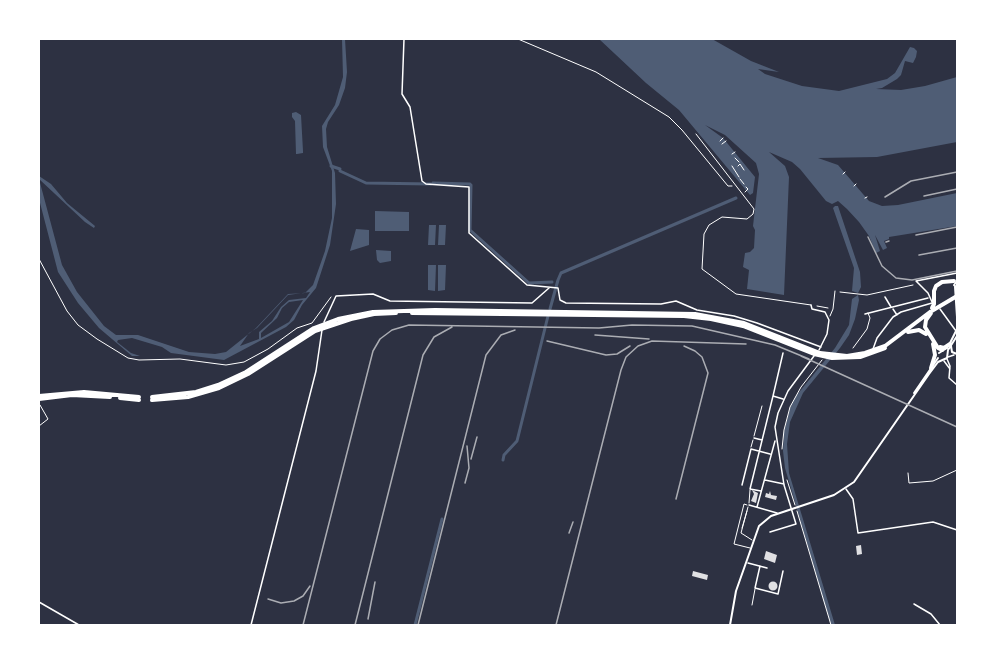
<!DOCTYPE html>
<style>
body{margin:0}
#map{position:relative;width:996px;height:664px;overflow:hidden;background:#2d3142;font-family:"Alegreya Sans",sans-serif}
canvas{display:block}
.frame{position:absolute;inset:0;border:40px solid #fff;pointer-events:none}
</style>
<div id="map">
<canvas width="996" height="664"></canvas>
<div class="frame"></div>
</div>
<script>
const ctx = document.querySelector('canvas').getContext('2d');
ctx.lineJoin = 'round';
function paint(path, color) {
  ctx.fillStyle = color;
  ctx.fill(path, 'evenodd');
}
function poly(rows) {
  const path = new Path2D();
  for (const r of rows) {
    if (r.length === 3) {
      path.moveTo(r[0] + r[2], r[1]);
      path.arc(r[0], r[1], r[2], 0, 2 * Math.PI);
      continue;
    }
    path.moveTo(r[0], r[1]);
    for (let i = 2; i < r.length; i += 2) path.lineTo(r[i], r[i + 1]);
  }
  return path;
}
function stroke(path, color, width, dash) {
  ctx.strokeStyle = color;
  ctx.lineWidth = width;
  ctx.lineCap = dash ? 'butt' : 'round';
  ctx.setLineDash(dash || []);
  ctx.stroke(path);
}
const water = poly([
 [342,39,345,39,347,72,345,88,339,105,328,122,326,129,327,147,335,173,336,204,330,245,316,288,302,305,294,320,286,327,224,360,171,353,162,347,132,338,118,340,117,342,131,353,140,356,132,356,99,328,78,303,58,272,39,199,39,176,51,184,67,203,95,226,94,228,85,222,39,179,62,265,77,292,104,326,116,335,138,335,189,352,215,354,226,352,256,328,288,294,305,293,313,285,325,251,332,218,332,171,323,147,322,126,335,105,343,77],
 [310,292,306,298,289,300,281,307,272,321,259,332,259,339,240,346,249,333,257,328,288,295],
 [303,300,289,322,261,338,261,333,277,318,282,308,289,302],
 [599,39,712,39,751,61,779,72,758,69,765,74,802,86,839,91,887,79,895,73,910,47,914,48,917,51,916,57,913,63,905,61,901,75,897,79,882,88,876,89,901,90,925,86,957,77,957,142,877,157,818,158,838,165,869,201,882,206,898,205,957,193,957,226,889,237,889,239,884,241,887,248,883,250,875,235,880,251,876,253,869,236,859,222,847,209,838,201,832,204,826,201,800,169,792,162,769,152,785,166,789,177,784,295,747,289,749,270,743,267,745,253,750,252,754,248,755,230,753,226,759,174,756,163,725,135,705,125,723,138,755,177,753,193,750,195,679,110,646,83],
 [296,112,301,115,303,151,303,153,297,154,296,154,295,121,292,117,292,113],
 [835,206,838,206,860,272,861,287,858,293,852,291,854,268,833,208],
 [375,211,409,212,409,231,375,231],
 [429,225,436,225,435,245,428,245],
 [439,225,446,225,445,245,438,245],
 [356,229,369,230,369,245,350,251],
 [376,250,391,251,391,261,380,263,377,260],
 [428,265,436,265,435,291,428,290],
 [438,265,446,265,445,290,438,291],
 [858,295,859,300,855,319,849,335,840,348,803,393,790,422,787,444,789,473,835,625,831,625,785,468,783,451,784,432,790,408,796,396,835,348,849,325,852,299]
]);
const canal = poly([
 [331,166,340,169],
 [340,171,366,183,431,184],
 [433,183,470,184],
 [471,185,470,230,529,283,552,282],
 [550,309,558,280,561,273,736,198],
 [503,460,504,455,517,441,548,316],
 [415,625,442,519]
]);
const building = poly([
 [752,490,758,493,756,503,751,501,754,494],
 [770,491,771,495,777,496,776,500,765,497,766,493,769,494],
 [861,545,862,554,857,555,856,546],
 [766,551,777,555,775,563,764,559],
 [693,571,708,575,707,580,692,576],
 [773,586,4.5]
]);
const path = poly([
 [518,39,596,72,669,117,682,130,728,186,732,186],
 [720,141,723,138],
 [722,144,726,141],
 [732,154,735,152],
 [735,158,739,162],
 [732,166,739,177],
 [738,166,740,164,744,170],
 [843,174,845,172],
 [740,179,744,184],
 [854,186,856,184],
 [745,192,748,189,746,187],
 [865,198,867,197],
 [39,259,67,311,78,325,97,339,128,358,139,360,180,359,226,365,244,362,268,349,297,328,312,323,331,297],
 [840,292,867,295,913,285],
 [817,306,828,308],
 [39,426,48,419,40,405],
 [782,449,784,430,790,407,801,387,822,360],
 [787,480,795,505],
 [797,511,831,625]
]);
const service = poly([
 [696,134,754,209,753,214,747,219,722,217,709,225,704,234,702,269,736,294,811,305],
 [830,316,833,309,835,291],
 [853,348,867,329,870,318,868,313],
 [754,436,762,406],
 [751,447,753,440],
 [908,473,909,483,933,481,957,470],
 [749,503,750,490],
 [747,505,744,504,734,544,750,548],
 [748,507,741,533,752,540],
 [742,528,747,511],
 [752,605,755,589]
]);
const minor = poly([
 [404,39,402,94,410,107,422,181,426,184,469,187,469,233,527,285,558,288,560,300,566,303,661,304,676,301,697,310,734,316,757,323,821,347],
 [885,297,891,307],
 [932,302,928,293,916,281,957,273],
 [811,305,812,309,825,312,829,320,827,334,819,350],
 [893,309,897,315],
 [940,309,956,331],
 [865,314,928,298],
 [324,322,336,296,373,294,390,301,532,303,549,288],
 [873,349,877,338,893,317,901,312,932,303],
 [948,357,954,355],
 [947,359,950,366,949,378,957,385],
 [944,361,950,369],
 [783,399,773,396,783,353],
 [754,438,762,440],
 [765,480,784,484],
 [742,485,751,449,770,454],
 [846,489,853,499,858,533,933,522,957,530],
 [761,491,750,489,773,396],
 [749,505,777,513],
 [757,507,775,441],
 [770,532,796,524,784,485,775,427,778,413,788,391,814,356],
 [748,563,767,568],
 [760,566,755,588,778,594,783,571],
 [39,602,79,625],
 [914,604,931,614,940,625],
 [251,625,316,371,322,330]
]);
const secondary = poly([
 [957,281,954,285,957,288],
 [955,287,957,317],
 [957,292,957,306],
 [950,343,957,329],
 [951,346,952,352,957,354],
 [939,353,947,348],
 [914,393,938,358],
 [730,625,736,591,759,526,771,516,834,495,854,482,929,374,938,362,947,358,948,350,957,336]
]);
const motorway = poly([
 [932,308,934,304,934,291,936,286,942,282,954,281],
 [412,313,684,316,711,319,743,326,814,354,832,358,860,357,885,348],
 [931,313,926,320,925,327,938,348,942,350],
 [908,332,919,330,926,334],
 [940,347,944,348,950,344],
 [931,368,935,355,933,344],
 [39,396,84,392,139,397],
 [152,397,196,392,218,385,246,372,314,328,338,319,373,312,435,310,695,314,744,323,820,353,847,356,865,353,885,346,930,312,957,296],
 [120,398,139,400],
 [39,399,72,395,110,397],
 [152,400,188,397,219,388,248,374,315,331,351,319,374,314,396,313]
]);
const rail = poly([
 [924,196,957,189],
 [885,197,911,181,957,172],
 [916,235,957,227],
 [868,237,882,266,896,278,912,280,957,271],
 [886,242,889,241],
 [919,255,957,248],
 [595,335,649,339],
 [547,341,606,355,617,354,630,346],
 [801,356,957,427],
 [471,459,477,437],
 [465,483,469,468,467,446],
 [676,499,708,373,702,357,695,351,684,346],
 [569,533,573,522],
 [268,599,281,603,294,601,303,596,310,586],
 [368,619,375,582],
 [303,625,373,351,380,339,392,330,409,325,599,328,632,325,692,326,775,345,809,359],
 [355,625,423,355,434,337,452,327],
 [418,625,486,355,501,335,515,330],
 [556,625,621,370,626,357,638,346,652,341,746,344]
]);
paint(water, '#4f5d75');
stroke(canal, '#4f5d75', 3);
paint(building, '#e0e0e3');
stroke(path, '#fff', 1);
stroke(service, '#fff', 1);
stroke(minor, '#fff', 1.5);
stroke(secondary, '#fff', 2);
stroke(motorway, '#fff', 4);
stroke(rail, '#abadb3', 1.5);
</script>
